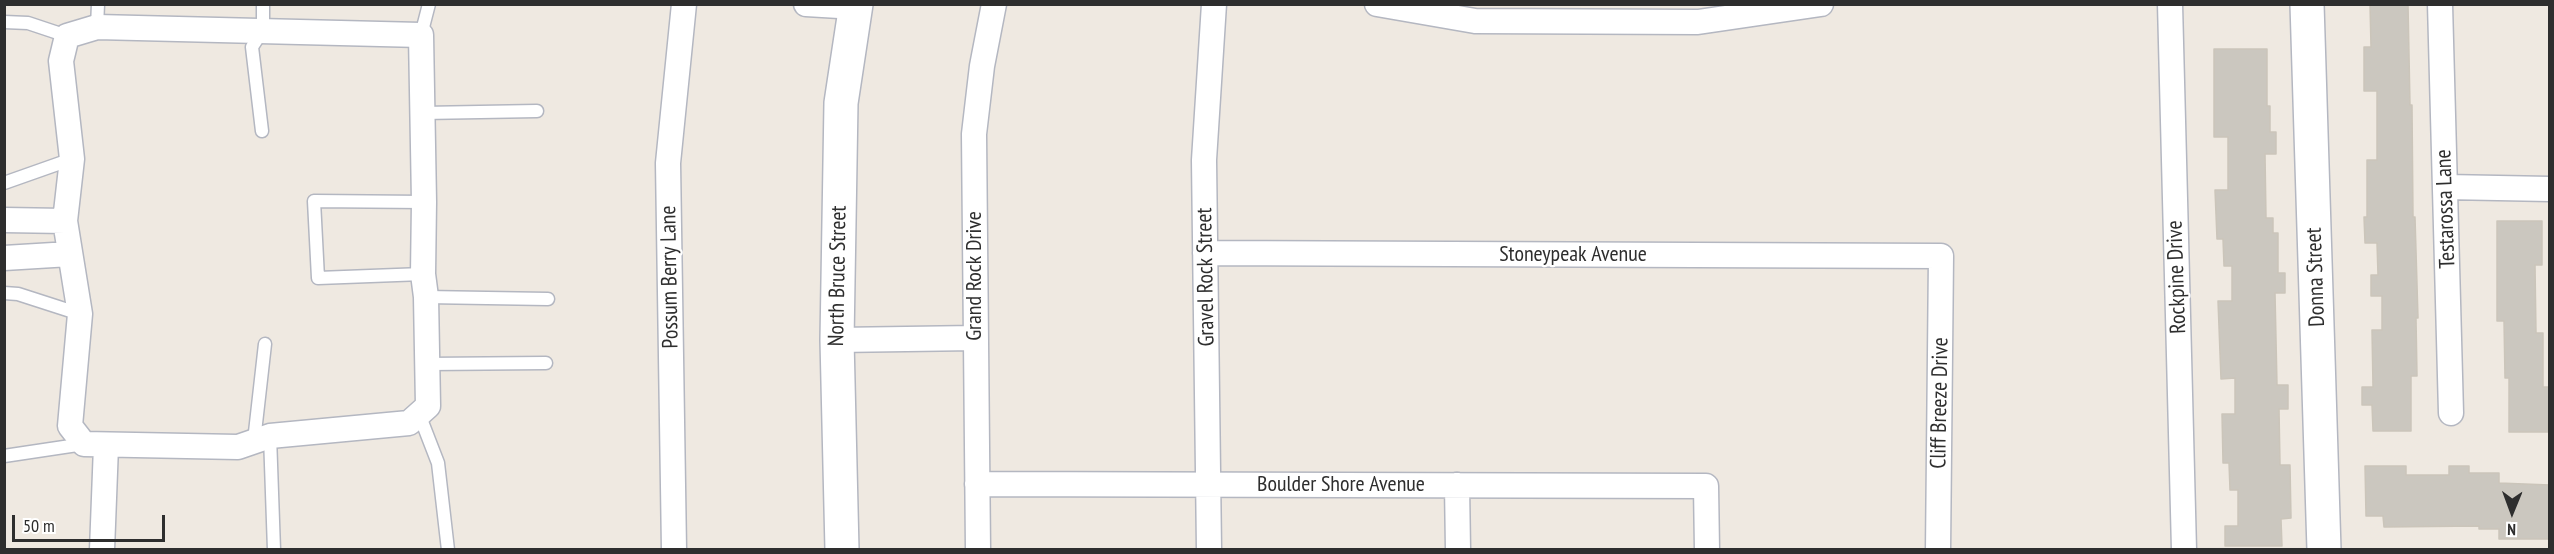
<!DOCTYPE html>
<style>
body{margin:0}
#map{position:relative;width:2554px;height:554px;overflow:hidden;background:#efe9e1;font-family:"PT Sans Narrow",sans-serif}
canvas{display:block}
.frame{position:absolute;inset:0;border:6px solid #2e2e2e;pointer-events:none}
.north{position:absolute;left:2482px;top:482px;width:60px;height:60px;-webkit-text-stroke:4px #fff;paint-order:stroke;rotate:181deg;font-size:16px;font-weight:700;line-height:24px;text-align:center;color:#2e2e2e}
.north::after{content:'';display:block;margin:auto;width:21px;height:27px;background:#2e2e2e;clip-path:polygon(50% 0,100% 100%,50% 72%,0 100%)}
.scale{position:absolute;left:12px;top:515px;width:153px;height:27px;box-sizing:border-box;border:3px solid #2e2e2e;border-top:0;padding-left:8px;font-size:18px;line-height:21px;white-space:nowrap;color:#2e2e2e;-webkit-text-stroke:4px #fff;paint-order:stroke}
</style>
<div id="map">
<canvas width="2554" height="554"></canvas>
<div class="frame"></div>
<div class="north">N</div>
<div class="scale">50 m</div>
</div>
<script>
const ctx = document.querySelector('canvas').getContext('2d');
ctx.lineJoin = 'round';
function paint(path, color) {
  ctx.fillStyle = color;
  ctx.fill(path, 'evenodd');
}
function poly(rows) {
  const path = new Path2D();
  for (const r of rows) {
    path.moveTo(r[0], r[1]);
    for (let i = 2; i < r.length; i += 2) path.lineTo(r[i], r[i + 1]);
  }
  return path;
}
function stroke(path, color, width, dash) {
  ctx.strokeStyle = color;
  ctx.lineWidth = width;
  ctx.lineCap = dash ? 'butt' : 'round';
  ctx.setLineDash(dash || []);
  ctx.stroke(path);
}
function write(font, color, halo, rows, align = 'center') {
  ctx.font = font + ' "PT Sans Narrow",sans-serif';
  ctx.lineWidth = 4.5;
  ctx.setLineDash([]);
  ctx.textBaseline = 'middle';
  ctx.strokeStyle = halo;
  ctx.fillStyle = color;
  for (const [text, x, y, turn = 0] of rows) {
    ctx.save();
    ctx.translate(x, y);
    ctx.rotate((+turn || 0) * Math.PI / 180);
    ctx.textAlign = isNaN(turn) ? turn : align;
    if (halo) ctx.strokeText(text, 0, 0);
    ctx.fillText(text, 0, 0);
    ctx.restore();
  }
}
const building = poly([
 [2370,4,2408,4,2410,105,2412,105,2413,217,2415,217,2418,318,2416,318,2417,376,2411,376,2411,431,2373,431,2372,405,2362,405,2362,387,2373,387,2372,330,2382,330,2382,296,2371,296,2371,275,2378,275,2377,243,2365,243,2364,217,2367,217,2367,160,2377,160,2377,91,2364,91,2364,47,2371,47,2370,4],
 [2214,49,2267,49,2267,106,2270,106,2270,132,2276,132,2276,154,2265,154,2266,218,2273,218,2273,233,2278,233,2278,273,2285,273,2285,293,2275,293,2277,385,2288,385,2288,409,2279,409,2280,465,2290,465,2291,518,2281,519,2282,546,2225,546,2225,526,2238,526,2238,490,2230,490,2229,463,2223,463,2222,414,2235,414,2235,378,2221,379,2218,301,2232,301,2232,266,2224,266,2223,239,2217,239,2215,190,2228,190,2228,137,2214,137,2214,49],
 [2497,221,2542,221,2542,265,2535,265,2536,333,2543,333,2543,387,2550,387,2548,432,2509,432,2509,378,2505,378,2504,321,2497,321,2497,221],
 [2365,466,2406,466,2406,475,2449,475,2449,466,2469,466,2469,473,2499,473,2499,483,2550,485,2550,539,2499,539,2499,529,2479,529,2479,526,2384,527,2383,516,2366,516,2365,466]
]);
const lane = poly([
 [4,22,28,23,67,36],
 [97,27,98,4],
 [421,35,429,4],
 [423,113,537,111],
 [262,131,252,47,263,30,263,4],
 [4,183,72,159],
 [423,274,318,278,314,201,424,202],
 [4,293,18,294,80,314],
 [426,297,548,299],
 [427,364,546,363],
 [419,414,438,463,448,550],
 [270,436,274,550],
 [254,441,265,344],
 [4,456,84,444]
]);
const street = poly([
 [806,4,856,7],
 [1377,4,1475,21,1698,22,1821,4],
 [2170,4,2184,550],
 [2440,4,2451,413],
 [97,27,421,35,424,202,423,274,426,297,428,406,409,423,270,436,238,447,84,444,70,426,80,314,65,221,72,159,61,61,67,36,97,27],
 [2446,187,2550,189],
 [4,220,65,221],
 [1205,253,1941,256,1938,550],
 [4,258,70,254],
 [837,340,975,338],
 [977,484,1706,486,1707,550],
 [1457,485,1458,550],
 [102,550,106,446],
 [674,550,668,163,684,4],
 [978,550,974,134,982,66,994,4],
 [1209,550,1204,160,1214,4]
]);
const secondary = poly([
 [2307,4,2324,550],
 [842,550,837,340,841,103,856,4]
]);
const streetNames = [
 ["Testarossa Lane",2446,209,-92],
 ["Stoneypeak Avenue",1573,255],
 ["North Bruce Street",838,276,-89],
 ["Grand Rock Drive",975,276,-90],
 ["Possum Berry Lane",670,277,-91],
 ["Gravel Rock Street",1206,277,-91],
 ["Rockpine Drive",2177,277,-92],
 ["Donna Street",2316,277,-92],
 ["Cliff Breeze Drive",1940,403,-89],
 ["Boulder Shore Avenue",1341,485]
];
paint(building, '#cbc7bf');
stroke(building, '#cbc5ba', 1.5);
stroke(lane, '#b4b7c1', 15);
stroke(street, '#b4b7c1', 27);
stroke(secondary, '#b4b7c1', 36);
stroke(lane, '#fff', 12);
stroke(street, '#fff', 24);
stroke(secondary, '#fff', 33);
write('22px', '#2e2e2e', '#fff', streetNames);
</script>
